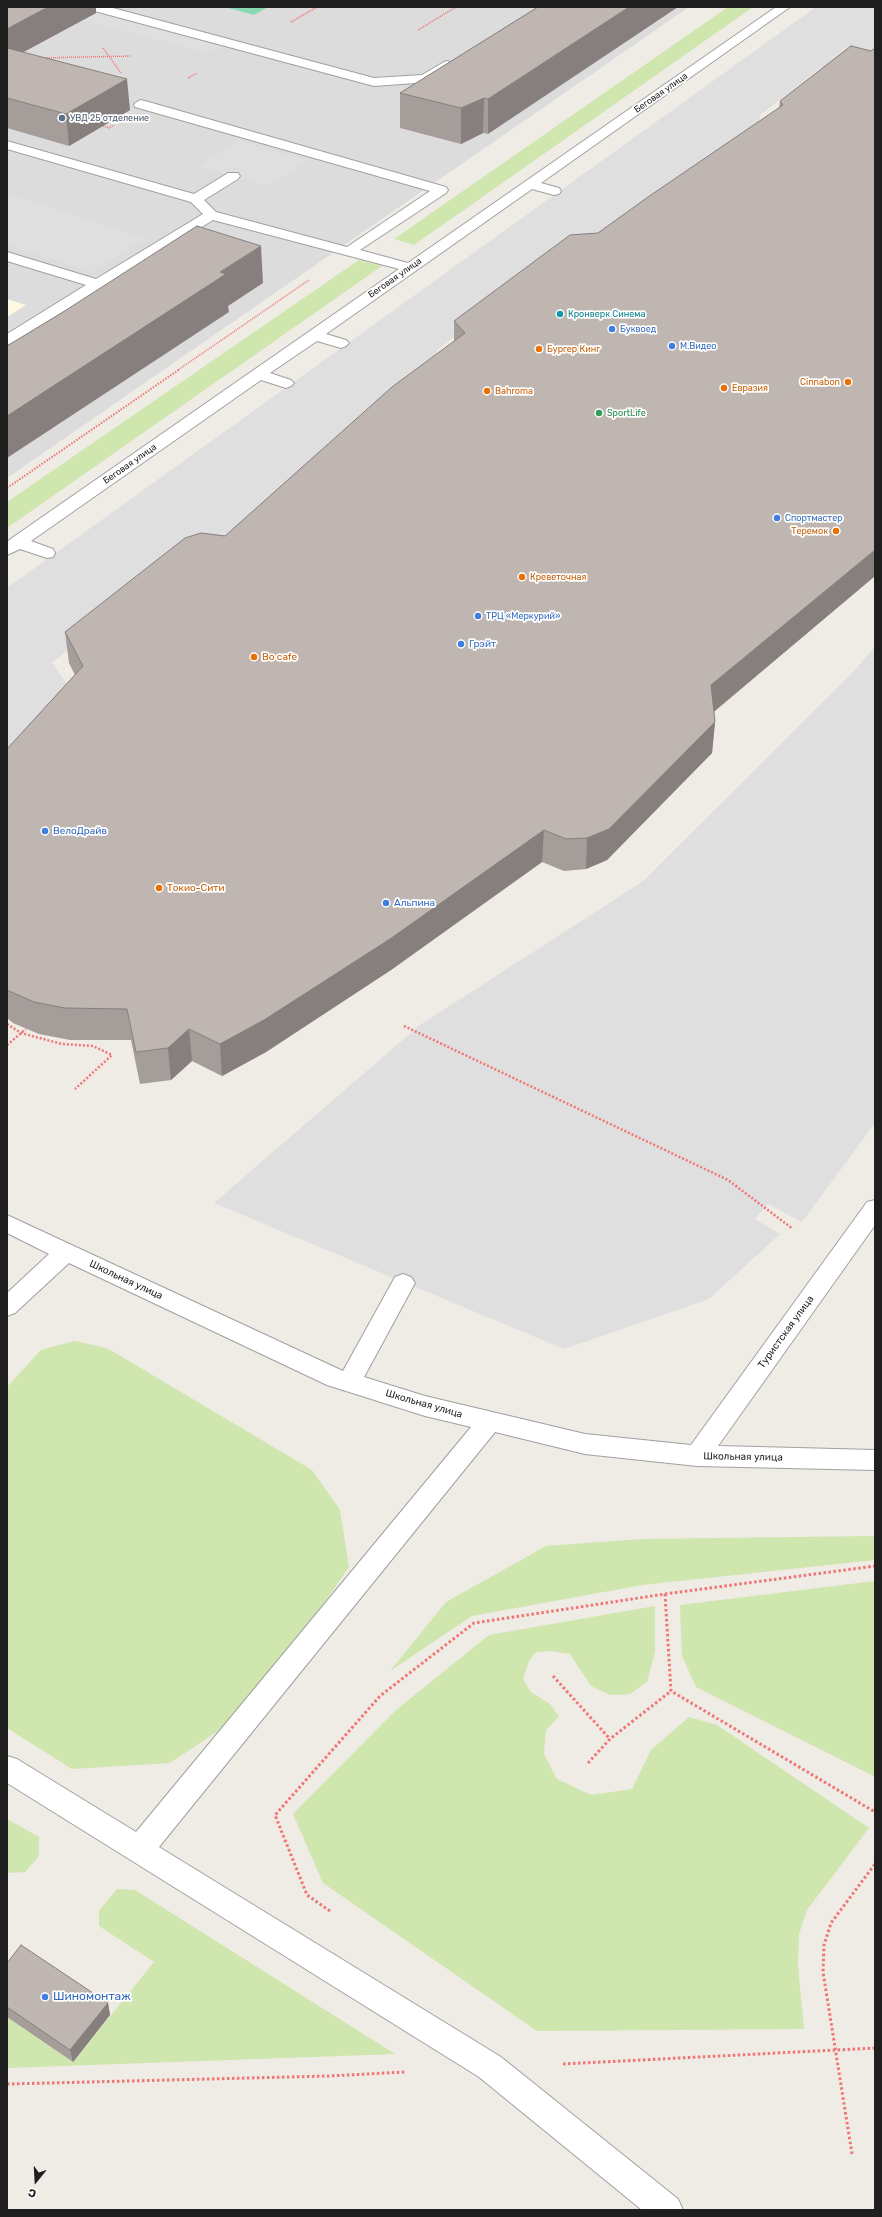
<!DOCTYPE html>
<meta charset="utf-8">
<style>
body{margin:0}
#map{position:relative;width:882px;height:2217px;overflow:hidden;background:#efebe5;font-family:Rubik,sans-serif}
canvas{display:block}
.frame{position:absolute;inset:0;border:8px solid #1f1f1f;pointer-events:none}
.north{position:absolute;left:16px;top:2161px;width:40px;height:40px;-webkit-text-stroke:3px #fff;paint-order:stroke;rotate:198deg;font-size:11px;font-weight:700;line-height:16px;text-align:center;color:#1f1f1f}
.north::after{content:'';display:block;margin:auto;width:14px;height:18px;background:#1f1f1f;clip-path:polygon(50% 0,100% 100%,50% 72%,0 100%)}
</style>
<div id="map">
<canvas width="882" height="2217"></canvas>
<div class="frame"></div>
<div class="north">С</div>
</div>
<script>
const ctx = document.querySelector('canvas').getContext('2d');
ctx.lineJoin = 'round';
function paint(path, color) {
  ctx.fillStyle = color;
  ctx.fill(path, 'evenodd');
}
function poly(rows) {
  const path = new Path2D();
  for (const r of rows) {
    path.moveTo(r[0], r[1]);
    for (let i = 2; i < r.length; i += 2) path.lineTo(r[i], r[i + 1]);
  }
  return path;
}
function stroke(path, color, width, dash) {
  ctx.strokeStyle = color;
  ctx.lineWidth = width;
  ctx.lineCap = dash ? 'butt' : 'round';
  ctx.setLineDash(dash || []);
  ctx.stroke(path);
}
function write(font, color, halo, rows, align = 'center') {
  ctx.font = font + ' Rubik,sans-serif';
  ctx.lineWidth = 3.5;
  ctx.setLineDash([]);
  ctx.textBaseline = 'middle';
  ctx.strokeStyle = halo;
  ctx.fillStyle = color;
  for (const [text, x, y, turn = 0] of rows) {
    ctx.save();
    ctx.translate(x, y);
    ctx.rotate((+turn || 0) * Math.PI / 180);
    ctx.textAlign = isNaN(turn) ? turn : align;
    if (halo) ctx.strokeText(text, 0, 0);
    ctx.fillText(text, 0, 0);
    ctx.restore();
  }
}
const residential = poly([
 [7,7,689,7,7,478]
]);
const education = poly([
 [7,299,26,305,7,317]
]);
const grass = poly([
 [728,7,753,7,414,245,394,239],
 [359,260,382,266,7,528,7,502],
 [74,1341,107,1348,312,1470,340,1510,349,1567,251,1709,170,1763,72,1769,7,1728,7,1387,41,1350],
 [875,1536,875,1560,642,1585,472,1616,390,1671,446,1602,546,1546,641,1539],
 [875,1581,875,1777,696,1687,682,1656,680,1605],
 [655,1606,655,1652,647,1682,630,1694,610,1695,591,1686,570,1654,550,1651,536,1652,529,1661,523,1679,531,1692,550,1704,559,1716,546,1730,544,1754,557,1779,591,1795,632,1789,651,1750,689,1717,717,1725,869,1828,807,1910,799,1934,798,1966,804,2029,537,2031,323,1883,293,1814,396,1710,489,1635],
 [7,1819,39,1837,39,1856,25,1872,7,1873],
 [117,1889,135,1890,395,2054,7,2068,7,2017,73,2062,154,1962,99,1926,99,1911]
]);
const pitch = poly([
 [225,7,268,7,254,15]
]);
const parking = poly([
 [816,7,875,7,875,63,849,64,820,68,759,116,762,125,590,252,561,255,437,350,442,362,227,547,193,547,52,663,70,688,7,754,7,588],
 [101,9,227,42,207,53,80,19],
 [239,141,309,161,268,186,198,166],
 [7,194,146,238,90,272,7,245],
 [875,647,875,1123,802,1222,768,1204,755,1219,780,1234,709,1299,564,1349,214,1203,420,1025,642,882,852,673]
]);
const pathFar3 = poly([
 [291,22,317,7],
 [418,30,456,7],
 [103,48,121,73],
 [41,58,130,56],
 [188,78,197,73],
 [103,126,109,128,114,125],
 [178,370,309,280]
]);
const pathFar2 = poly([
 [7,488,180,369]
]);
const pathFar1 = poly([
 [7,1024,21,1033,62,1044,93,1046,112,1055,75,1089],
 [404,1026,728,1180,793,1229],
 [7,1045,26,1029]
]);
const path = poly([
 [665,1594,671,1691,875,1812],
 [553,1676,610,1739],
 [588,1763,610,1739,671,1691],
 [330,1911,307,1895,275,1815,380,1696,474,1623,665,1594,875,1566],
 [563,2064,875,2048],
 [7,2084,328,2076,406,2072],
 [852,2154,823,1972,824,1945,831,1923,875,1864]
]);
const minor = poly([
 [89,7,109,7,374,78,422,75,444,62,448,61,454,65,429,82,374,86,91,10,89,7],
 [776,7,790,7,541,183,559,188,561,191,559,194,554,195,532,189,326,334,346,340,349,343,346,346,341,348,317,341,270,373,291,380,294,383,291,386,286,388,261,380,31,541,53,549,55,553,53,557,47,558,20,549,7,555,7,542,12,538,399,269,213,220,12,343,7,345,7,334,86,285,7,261,7,252,96,279,203,214,191,202,7,149,7,141,194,194,228,173,238,173,240,176,238,179,204,200,216,212,347,247,430,191,135,107,134,104,140,100,145,101,446,187,448,190,446,193,360,250,408,263,776,7],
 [875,1200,875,1225,718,1446,875,1450,875,1470,697,1466,585,1454,495,1432,159,1847,501,2057,678,2199,683,2210,642,2210,479,2077,7,1783,7,1756,17,1759,136,1832,471,1427,425,1416,327,1385,69,1263,15,1313,7,1316,7,1293,49,1254,7,1233,7,1215,343,1371,395,1277,403,1274,411,1277,415,1283,364,1377,425,1396,585,1434,691,1445,867,1202,875,1200]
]);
const wall = poly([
 [7,7,96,13,23,52,130,110,69,146,7,128],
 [538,7,488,134,483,133,461,144,400,128,400,93],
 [851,46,875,576,714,711,715,722,712,753,607,860,586,869,564,871,542,862,391,970,266,1052,222,1076,192,1061,171,1080,140,1084,131,1040,70,1040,39,1034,13,1023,7,1018,7,749,75,675,69,663,65,632,225,536,454,341,454,321,598,233,779,108,780,101],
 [7,1963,108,2003,110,2015,73,2062,7,2017]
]);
const shadedWall = poly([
 [48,7,96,7,96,13,7,61,7,29],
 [629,7,678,7,488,134,488,99],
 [127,79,130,110,69,146,66,114],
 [484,98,483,133,461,144,461,108],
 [261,246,263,283,228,306,229,312,7,458,7,416,220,272],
 [875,550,875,576,709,716,711,685],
 [715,722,712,753,607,860,586,869,587,838],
 [544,830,542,862,391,970,266,1052,222,1076,220,1044],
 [189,1029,192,1061,171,1080,168,1048],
 [108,2003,110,2015,73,2062,70,2050]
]);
const building = poly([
 [7,7,48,7,7,29,7,7],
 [538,7,629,7,488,99,484,98,461,108,400,93,538,7],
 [851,46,871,51,875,48,875,550,711,685,715,722,609,829,587,838,566,839,544,830,390,939,264,1020,220,1044,189,1029,168,1048,136,1052,127,1009,65,1008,34,1002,7,990,7,749,83,666,65,632,185,538,201,533,225,536,392,387,465,333,454,321,570,235,598,233,648,197,783,105,780,101,851,46],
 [7,48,127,79,66,114,7,98,7,48],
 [197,226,261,246,220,272,226,274,7,416,7,346,63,312,197,226],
 [21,1945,108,2003,70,2050,7,2007,7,1963,21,1945]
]);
const markers = [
 [62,118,4,"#5c6f8a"],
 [560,314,4,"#0f9aa8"],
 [612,329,4,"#3f7fe0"],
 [672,346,4,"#3f7fe0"],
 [539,349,4,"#e8710a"],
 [848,382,4,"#e8710a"],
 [724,388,4,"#e8710a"],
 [487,391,4,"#e8710a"],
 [599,413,4,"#2e9e5b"],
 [777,518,4,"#3f7fe0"],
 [836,531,4,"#e8710a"],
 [522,577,4,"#e8710a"],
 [478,616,4,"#3f7fe0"],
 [461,644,4,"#3f7fe0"],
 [254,657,4,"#e8710a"],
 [45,831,4,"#3f7fe0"],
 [159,888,4,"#e8710a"],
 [386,903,4,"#3f7fe0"],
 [45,1997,4,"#3f7fe0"]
];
const farStreetnames = [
 ["Беговая улица",661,93,-35],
 ["Беговая улица",395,278,-35],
 ["Беговая улица",130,464,-35]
];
const farServicenames = [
 ["УВД 25 отделение",70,118]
];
const farCulturenames = [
 ["Кронверк Синема",568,314]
];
const farShopnames = [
 ["Буквоед",620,329],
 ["М.Видео",680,346],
 ["Спортмастер",785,518],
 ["ТРЦ «Меркурий»",486,616]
];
const farFoodnames = [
 ["Бургер Кинг",547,349],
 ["Cinnabon",840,382,"right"],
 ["Евразия",732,388],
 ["Bahroma",495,391],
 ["Теремок",828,531,"right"],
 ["Креветочная",530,577]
];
const farLeisurenames = [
 ["SportLife",607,413]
];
const shopNames = [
 ["Грэйт",469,644],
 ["ВелоДрайв",53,831],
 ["Альпина",394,903]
];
const foodNames = [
 ["Bo cafe",262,657],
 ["Токио-Сити",167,888]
];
const streetNames = [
 ["Школьная улица",126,1280,25],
 ["Туристская улица",786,1332,-54],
 ["Школьная улица",424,1404,16],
 ["Школьная улица",743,1457,1]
];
const nearShopnames = [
 ["Шиномонтаж",53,1997]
];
paint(residential, '#dddcdc');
paint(education, '#fdfae0');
paint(grass, '#cfe6ae');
paint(pitch, '#88d9b2');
paint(parking, '#dfdfdf');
stroke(minor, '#a0a0a0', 2);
stroke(pathFar3, '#f17574', 1.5, [1, 1]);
stroke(pathFar2, '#f17574', 2, [1.5, 1.5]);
stroke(pathFar1, '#f17574', 2.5, [2, 2]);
stroke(path, '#f17574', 3, [2.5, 2.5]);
paint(minor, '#fff');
paint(wall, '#a49d99');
paint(shadedWall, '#867f7d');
paint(building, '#bfb6b2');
stroke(building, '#867f7d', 1);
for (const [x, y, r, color] of markers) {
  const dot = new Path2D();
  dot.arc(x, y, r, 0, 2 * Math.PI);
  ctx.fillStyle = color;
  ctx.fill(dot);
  stroke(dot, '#fff', 1.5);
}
write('9px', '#1f1f1f', '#fff', farStreetnames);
write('9px', '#4e5e75', '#fff', farServicenames, 'left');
write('9px', '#0d838f', '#fff', farCulturenames, 'left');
write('9px', '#366cbe', '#fff', farShopnames, 'left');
write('9px', '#c56008', '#fff', farFoodnames, 'left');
write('9px', '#27864d', '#fff', farLeisurenames, 'left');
write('10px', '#366cbe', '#fff', shopNames, 'left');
write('10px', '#c56008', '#fff', foodNames, 'left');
write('10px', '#1f1f1f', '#fff', streetNames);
write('12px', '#366cbe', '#fff', nearShopnames, 'left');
</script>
